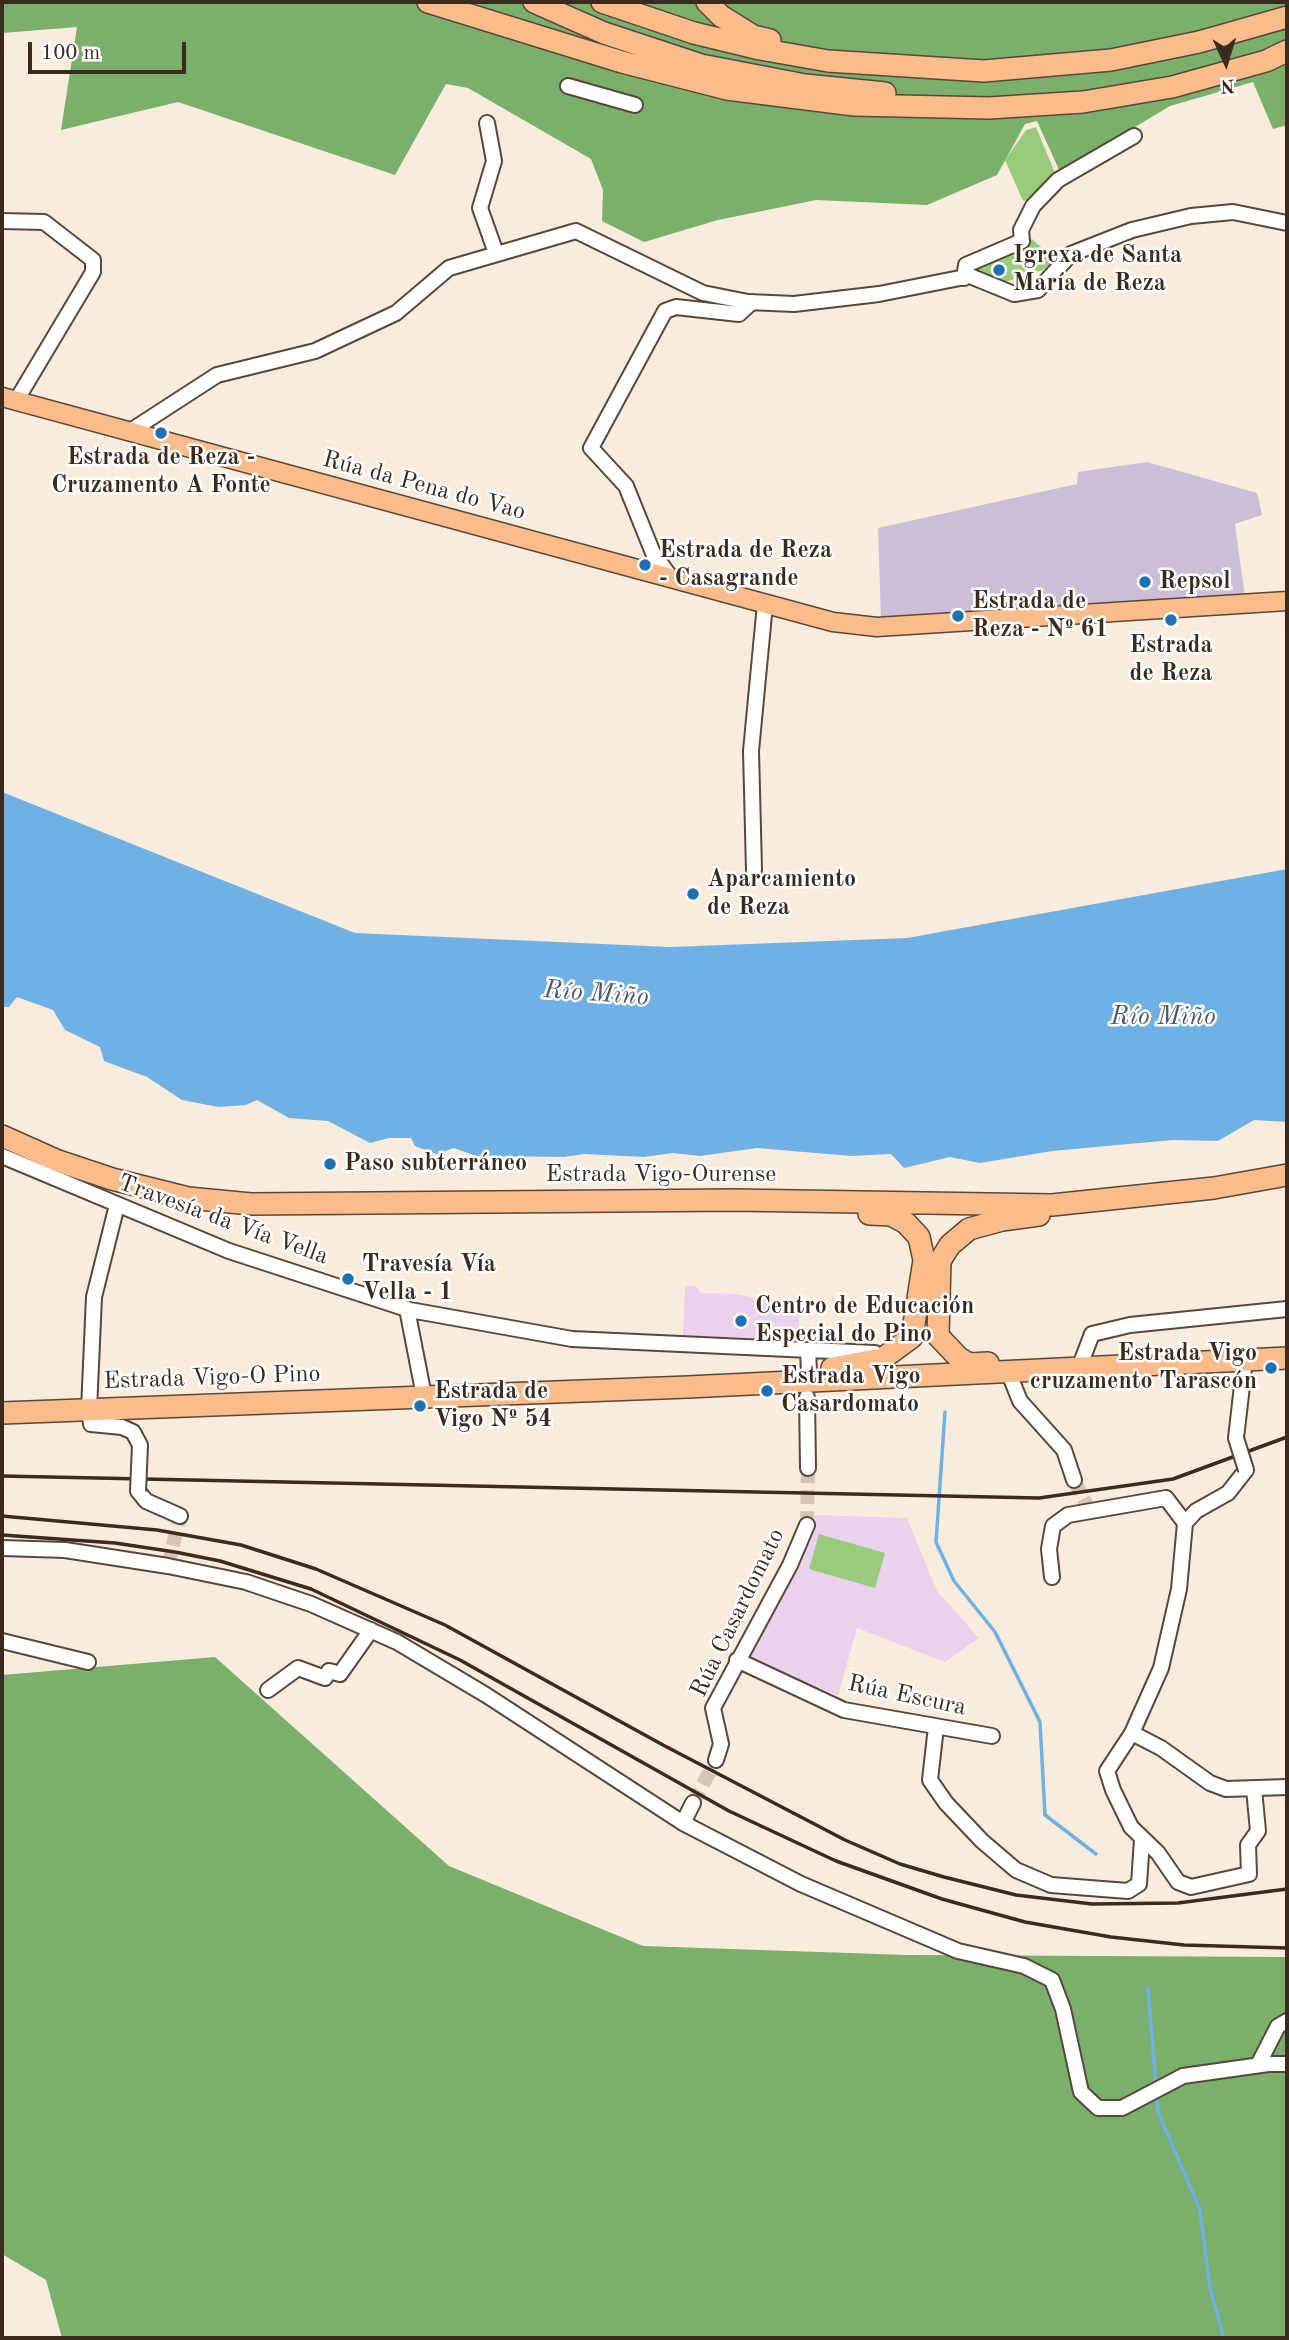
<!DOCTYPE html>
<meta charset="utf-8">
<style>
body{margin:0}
#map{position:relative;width:1289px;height:2340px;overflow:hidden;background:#faecdd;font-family:"Old Standard TT",serif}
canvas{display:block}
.frame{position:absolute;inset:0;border:4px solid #3b2a1e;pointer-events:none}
.north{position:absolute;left:1191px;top:28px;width:70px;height:70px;-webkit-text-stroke:5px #fff;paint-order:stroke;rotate:176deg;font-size:19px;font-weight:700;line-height:28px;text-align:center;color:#3b2a1e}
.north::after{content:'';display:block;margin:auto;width:24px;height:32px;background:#3b2a1e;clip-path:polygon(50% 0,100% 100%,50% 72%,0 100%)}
.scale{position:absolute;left:28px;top:42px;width:158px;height:32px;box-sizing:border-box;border:4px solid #3b2a1e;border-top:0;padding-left:9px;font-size:21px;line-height:24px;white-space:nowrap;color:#3b2a1e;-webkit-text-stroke:5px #fff;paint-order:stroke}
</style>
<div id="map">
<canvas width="1289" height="2340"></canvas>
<div class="frame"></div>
<div class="north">N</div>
<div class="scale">100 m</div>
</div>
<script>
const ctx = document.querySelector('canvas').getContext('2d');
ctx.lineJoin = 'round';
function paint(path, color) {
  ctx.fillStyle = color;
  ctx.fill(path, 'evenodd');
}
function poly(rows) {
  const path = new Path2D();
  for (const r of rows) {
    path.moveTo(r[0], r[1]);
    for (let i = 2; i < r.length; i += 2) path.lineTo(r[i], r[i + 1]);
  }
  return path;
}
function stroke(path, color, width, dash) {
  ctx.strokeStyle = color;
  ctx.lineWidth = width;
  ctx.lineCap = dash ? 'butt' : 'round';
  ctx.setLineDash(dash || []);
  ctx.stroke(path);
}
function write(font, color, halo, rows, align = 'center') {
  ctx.font = font + ' "Old Standard TT",serif';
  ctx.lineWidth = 5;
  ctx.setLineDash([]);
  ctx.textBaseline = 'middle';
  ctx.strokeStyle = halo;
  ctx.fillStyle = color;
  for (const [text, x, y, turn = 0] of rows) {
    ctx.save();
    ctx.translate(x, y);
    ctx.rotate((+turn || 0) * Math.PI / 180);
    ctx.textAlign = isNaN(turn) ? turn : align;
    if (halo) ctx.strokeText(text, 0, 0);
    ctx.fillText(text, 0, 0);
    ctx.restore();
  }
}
const built = poly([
 [685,1286,696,1286,701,1293,736,1294,800,1307,798,1339,683,1336],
 [815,1515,907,1518,937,1591,979,1638,945,1662,857,1628,838,1695,749,1661,748,1653,810,1536]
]);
const industrial = poly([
 [1147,462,1257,493,1262,515,1235,524,1245,597,881,620,878,528,1077,484,1078,472]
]);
const green = poly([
 [1036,127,1056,175,1039,195,1023,201,1005,160,1026,130],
 [1032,239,1055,260,1047,267,1041,271,1014,272,1013,280,1007,281,1007,287,979,278,976,263,1008,255],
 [819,1534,885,1553,875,1588,809,1569]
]);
const forest = poly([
 [2,2,1287,2,1287,125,1273,129,1253,82,1170,106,1060,172,1037,121,1025,124,997,175,927,205,816,200,718,220,644,242,602,221,603,190,591,159,468,88,446,84,395,175,178,102,61,130,77,27,2,33],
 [215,1657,449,1866,643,1946,907,1955,1287,1957,1287,2338,62,2338,46,2280,2,2254,2,1675]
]);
const water = poly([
 [2,792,355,933,670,947,907,938,1287,869,1287,1122,1254,1120,1218,1141,1173,1140,1052,1151,980,1163,950,1157,904,1168,891,1154,851,1156,757,1148,700,1156,673,1153,644,1157,584,1154,564,1157,476,1156,454,1148,436,1154,415,1146,411,1138,389,1138,370,1143,328,1121,289,1118,257,1100,246,1105,218,1107,182,1100,147,1077,104,1061,100,1047,65,1030,53,1010,17,997,9,1007,2,1007]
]);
const stream = poly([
 [945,1412,936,1542,954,1581,995,1632,1040,1722,1045,1815,1096,1854],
 [1148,1988,1156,2085],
 [1157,2096,1158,2112,1200,2210,1210,2288,1224,2338]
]);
const minorTunnel = poly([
 [1074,1480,1089,1509],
 [807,1525,808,1468],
 [168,1566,180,1516],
 [693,1803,716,1760]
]);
const minor = poly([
 [568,86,635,105],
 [487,123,494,161,480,208,496,253],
 [2,221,44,222,93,260,93,272,16,401],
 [964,278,966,265,1022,241,1021,230,1033,206,1058,180,1134,136],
 [129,432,217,375,315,351,396,313,449,268,576,231,703,293,748,302,794,304,879,294,970,276,1014,294,1038,290,1071,254,1132,230,1191,216,1233,212,1287,223],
 [672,579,653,553,626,486,591,448,665,311,676,307,739,314,752,302],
 [754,870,751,751,765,604],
 [2,1156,229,1251,410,1310,572,1339,875,1353],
 [117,1205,94,1297,89,1410,91,1424,122,1427,133,1432,140,1445,139,1468],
 [407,1309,424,1396],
 [808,1351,809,1371],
 [1079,1368,1092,1334,1130,1325,1287,1309],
 [1008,1371,1020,1401,1064,1450,1074,1480],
 [807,1397,808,1468],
 [1236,1438,1245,1360],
 [1246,1470,1228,1493,1196,1511,1185,1523,1179,1589,1161,1668,1132,1733,1107,1771,1113,1790,1131,1827,1158,1853,1178,1882,1191,1887,1249,1874,1248,1845,1258,1831,1254,1789],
 [138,1491,146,1501,180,1516],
 [2,1548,65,1550,168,1566,246,1582,311,1604,397,1642,486,1695,683,1823,801,1884,958,1951,1024,1966,1052,1980,1063,2009,1081,2092,1098,2108,1122,2108,1183,2076,1268,2064,1287,2064],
 [1052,1577,1049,1549,1053,1526,1068,1515,1166,1498,1185,1523],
 [2,1641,88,1662],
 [737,1660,844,1710,992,1736],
 [268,1690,298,1668,325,1678,329,1671,340,1674,371,1630],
 [936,1727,930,1780,946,1803,982,1841,1016,1870,1051,1885,1128,1891,1139,1884,1142,1839],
 [1132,1733,1161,1748,1210,1783,1226,1789,1287,1787],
 [716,1760,721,1744,713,1708,790,1565,807,1525],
 [683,1823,693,1803],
 [1258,2065,1278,2026,1287,2021]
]);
const major = poly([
 [2,397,833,622,877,627,1287,601]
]);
const highway = poly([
 [428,2,622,62,727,89,854,105,989,108,1083,102,1172,87,1266,61,1287,51],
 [534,2,604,33,701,65,805,85,885,93],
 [602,2,694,33,760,49,828,61,984,71,1111,60,1199,42,1287,17],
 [707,2,721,16,753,36,770,40],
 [2,1136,58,1161,112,1179,188,1198,251,1204,734,1200,1052,1205,1214,1188,1287,1175],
 [988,1363,969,1364,959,1358,938,1336,940,1261,950,1245,969,1229,1002,1220,1039,1215],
 [832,1368,882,1359,912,1337,924,1260,919,1237,906,1223,891,1215,869,1214],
 [2,1413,688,1387,1287,1358]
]);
const rail = poly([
 [2,1476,1039,1498,1173,1479,1287,1437],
 [2,1516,157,1530,241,1545,316,1569,445,1625,663,1745,845,1840,900,1864,944,1877,1016,1895,1092,1904,1178,1903,1287,1889],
 [2,1535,115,1543,175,1552,220,1561,311,1589,460,1660,729,1811,836,1861,942,1899,1025,1922,1111,1937,1184,1945,1287,1948]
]);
const minorBridge = poly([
 [1236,1438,1246,1470],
 [138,1491,139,1468]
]);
const markers = [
 [999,270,7,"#1f6fb2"],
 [161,433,7,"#1f6fb2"],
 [645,565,7,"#1f6fb2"],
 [1145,582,7,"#1f6fb2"],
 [958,616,7,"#1f6fb2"],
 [1171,620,7,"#1f6fb2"],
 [693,894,7,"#1f6fb2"],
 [330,1164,7,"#1f6fb2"],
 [348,1279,7,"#1f6fb2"],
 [741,1321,7,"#1f6fb2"],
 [1271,1368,7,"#1f6fb2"],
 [767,1391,7,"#1f6fb2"],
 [420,1406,7,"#1f6fb2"]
];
const poiNames = [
 ["Igrexa de Santa",1013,256],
 ["María de Reza",1013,284],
 ["Estrada de Reza -",161,458,"center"],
 ["Cruzamento A Fonte",161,486,"center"],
 ["Estrada de Reza",659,551],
 ["- Casagrande",659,579],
 ["Repsol",1159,582],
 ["Estrada de",972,602],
 ["Reza - Nº 61",972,630],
 ["Estrada",1171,646,"center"],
 ["de Reza",1171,674,"center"],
 ["Aparcamiento",707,880],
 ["de Reza",707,908],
 ["Paso subterráneo",344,1164],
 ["Travesía Vía",362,1265],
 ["Vella - 1",362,1293],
 ["Centro de Educación",755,1307],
 ["Especial do Pino",755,1335],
 ["Estrada Vigo",1257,1354,"right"],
 ["cruzamento Tarascón",1257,1382,"right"],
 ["Estrada Vigo",781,1377],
 ["Casardomato",781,1405],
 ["Estrada de",434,1392],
 ["Vigo Nº 54",434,1420]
];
const streetNames = [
 ["Rúa da Pena do Vao",424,486,15],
 ["Estrada Vigo-Ourense",661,1175],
 ["Travesía da Vía Vella",223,1220,20],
 ["Estrada Vigo-O Pino",212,1378,-2],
 ["Rúa Casardomato",738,1613,-64],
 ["Rúa Escura",907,1696,12]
];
const waterNames = [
 ["Río Miño",596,994,4],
 ["Río Miño",1163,1017]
];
paint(built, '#ead1ec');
paint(industrial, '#cabfd6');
paint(green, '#98cb7c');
paint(forest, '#7aaf6c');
paint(water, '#70b1e5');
stroke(stream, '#70b1e5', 3.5);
stroke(minorTunnel, '#d4c5b7', 14, [14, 7]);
stroke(minor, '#58473b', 18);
stroke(major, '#58473b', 21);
stroke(highway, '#58473b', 24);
stroke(minor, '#fff', 14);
stroke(major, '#f9bc8a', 18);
stroke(highway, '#f9bc8a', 21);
stroke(rail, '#3b2a1e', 3.5);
stroke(minorBridge, '#58473b', 18, []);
stroke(minorBridge, '#fff', 14);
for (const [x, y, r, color] of markers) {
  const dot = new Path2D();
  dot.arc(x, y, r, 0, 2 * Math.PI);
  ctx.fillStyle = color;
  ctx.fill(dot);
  stroke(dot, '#fff', 2.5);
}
write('bold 24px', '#3b2a1e', '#fff', poiNames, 'left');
write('24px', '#3b2a1e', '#fff', streetNames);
write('italic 26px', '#4e5964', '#fff', waterNames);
</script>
